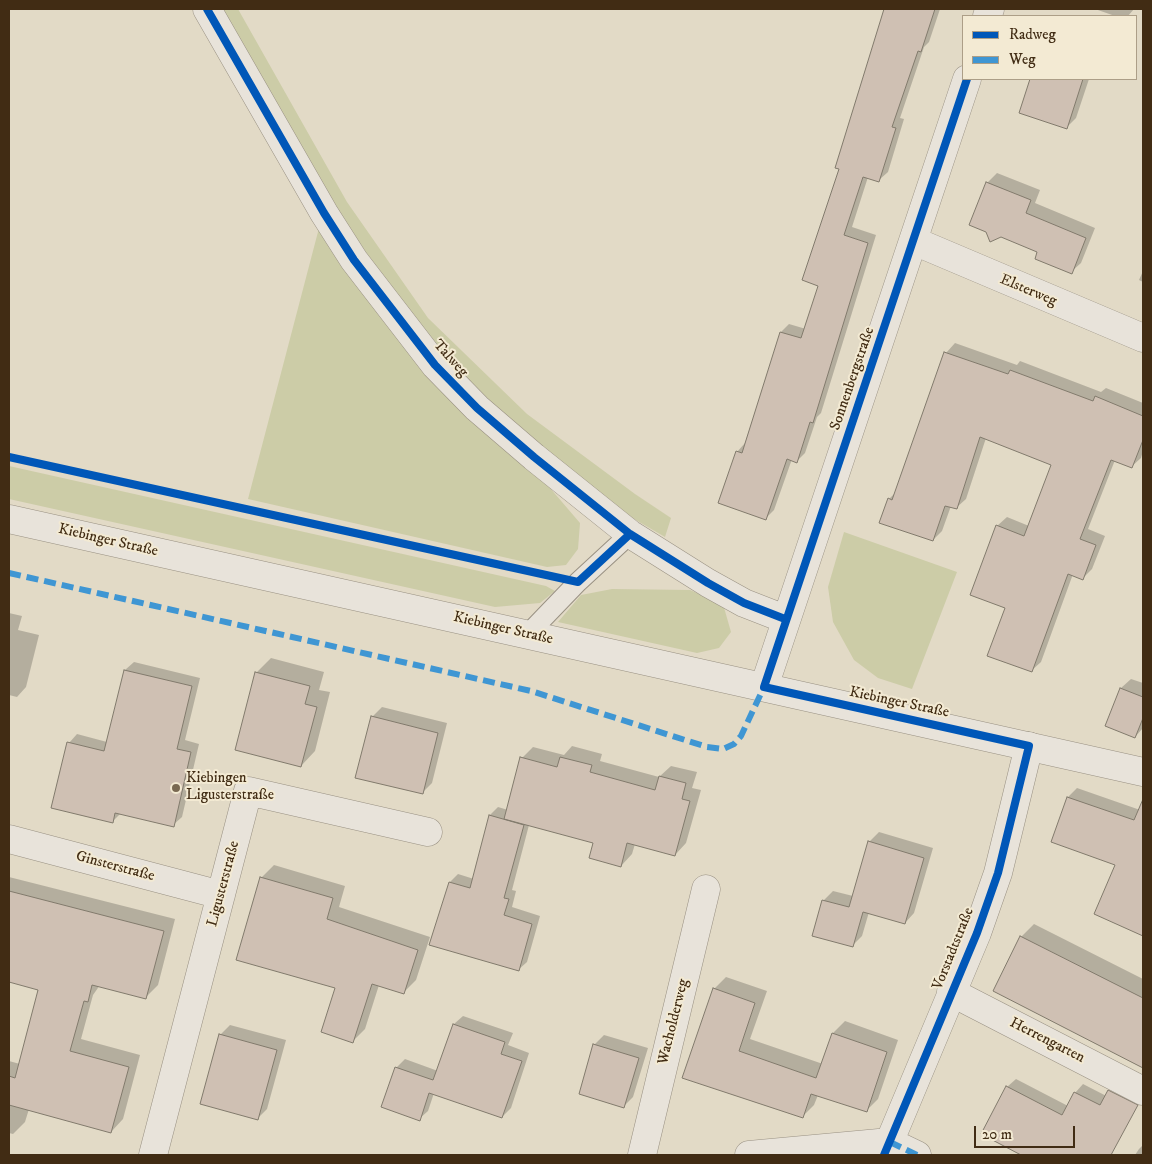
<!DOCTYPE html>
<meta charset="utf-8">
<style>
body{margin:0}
#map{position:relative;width:1152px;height:1164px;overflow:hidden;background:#e2dac6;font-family:"IM FELL DW Pica",serif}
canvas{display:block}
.frame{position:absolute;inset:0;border:10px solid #412c14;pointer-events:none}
.legend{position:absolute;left:962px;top:15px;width:175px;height:65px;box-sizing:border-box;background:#f3ead3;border:1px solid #ac9e87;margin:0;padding:6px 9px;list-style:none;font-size:15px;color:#412c14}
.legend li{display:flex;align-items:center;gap:10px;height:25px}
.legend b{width:25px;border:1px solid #ac9e87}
.scale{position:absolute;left:974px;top:1126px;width:101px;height:22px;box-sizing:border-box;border:2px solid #412c14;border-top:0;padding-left:6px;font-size:15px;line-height:18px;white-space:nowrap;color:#412c14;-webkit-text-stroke:4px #f3ead3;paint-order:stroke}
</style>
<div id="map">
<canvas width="1152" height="1164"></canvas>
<div class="frame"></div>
<ul class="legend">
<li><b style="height:6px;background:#0057b8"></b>Radweg</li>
<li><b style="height:6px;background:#3f96d3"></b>Weg</li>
</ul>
<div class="scale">20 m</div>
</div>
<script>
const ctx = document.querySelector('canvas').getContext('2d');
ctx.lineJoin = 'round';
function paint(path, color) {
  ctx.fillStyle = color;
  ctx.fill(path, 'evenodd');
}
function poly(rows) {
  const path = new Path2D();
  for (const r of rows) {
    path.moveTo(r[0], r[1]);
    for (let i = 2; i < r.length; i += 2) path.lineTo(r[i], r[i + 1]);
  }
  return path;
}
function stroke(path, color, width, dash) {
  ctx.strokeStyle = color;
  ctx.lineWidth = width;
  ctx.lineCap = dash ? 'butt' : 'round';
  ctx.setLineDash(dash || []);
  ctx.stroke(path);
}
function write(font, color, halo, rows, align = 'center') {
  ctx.font = font + ' "IM FELL DW Pica",serif';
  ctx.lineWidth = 4;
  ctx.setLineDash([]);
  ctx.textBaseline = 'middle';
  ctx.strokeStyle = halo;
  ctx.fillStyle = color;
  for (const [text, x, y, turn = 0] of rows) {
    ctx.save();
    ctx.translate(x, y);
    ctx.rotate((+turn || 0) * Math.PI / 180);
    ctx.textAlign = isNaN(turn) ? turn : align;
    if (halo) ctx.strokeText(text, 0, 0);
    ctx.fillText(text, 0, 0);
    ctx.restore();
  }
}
const green = poly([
 [221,9,238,9,347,202,428,318,527,414,635,494,671,518,665,537,617,509,524,435,453,364,416,322,340,216],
 [319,228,380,317,440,386,544,481,580,523,578,549,566,565,547,567,248,499],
 [9,466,546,586,555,591,540,603,495,607,9,499],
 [844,532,957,572,912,689,878,678,854,660,833,622,828,587],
 [612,589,690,590,723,604,731,632,719,648,697,653,558,622,581,595]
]);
const shadow = poly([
 [885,9,940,9,929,42,924,47,900,118,904,119,888,172,879,180,868,177,852,227,876,235,821,413,817,417,805,453,797,461,792,459,774,510,766,518,737,452,745,443,781,332,789,324,806,329,820,285,840,168],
 [1095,9,1134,9,1128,16,1115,16],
 [1031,79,1089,79,1076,118,1066,128,1020,113],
 [997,173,1040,190,1035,203,1095,228,1081,263,1071,272,1039,251,987,183],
 [1143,271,1143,282,1139,280],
 [955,343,1017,365,1020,361,1101,392,1106,388,1143,403,1143,451,1141,458,1131,467,1115,460,1088,529,1105,536,1092,569,1083,578,1073,574,1041,662,1031,671,1006,607,997,526,1007,517,1029,526,1053,464,986,438,966,499,956,508,951,506,942,531,933,540,889,499,896,492,946,353],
 [9,613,22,616,18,630,39,635,26,687,17,697,9,695],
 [271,658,324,672,319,690,330,692,315,751,301,766,256,673],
 [134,662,200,678,185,740,199,744,182,817,173,825,121,813,112,822,69,743,77,734,107,742,125,670],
 [1131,679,1143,683,1143,728,1135,737,1106,725,1121,688],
 [382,707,447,723,432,783,422,793,372,717],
 [572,746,602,754,600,761,659,777,671,766,697,772,692,788,701,790,686,843,675,855,635,844,632,854,621,866,594,842,529,825,512,890,516,891,512,907,540,916,527,962,518,970,450,882,458,874,474,879,490,815,498,807,508,810,522,758,533,747,564,755],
 [1077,788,1143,811,1143,934,1095,914,1117,864,1068,797],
 [879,832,933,848,914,913,905,923,869,912,862,936,852,946,814,935,824,900,833,891,853,896,869,842],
 [274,865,345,886,339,907,430,937,416,980,403,993,379,985,365,1029,353,1041,337,987,261,878],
 [9,877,175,919,158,985,146,997,100,985,93,995,81,1039,140,1055,123,1119,111,1132,29,1109,25,1122,13,1134,9,1133,9,1061,20,1064,40,989,9,981],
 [1034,924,1143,979,1143,1056,1136,1063,1021,937],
 [726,977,767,991,750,1039,823,1064,833,1033,845,1021,898,1040,878,1099,866,1111,818,1095,814,1105,802,1117,684,1077,714,989],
 [463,1016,513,1033,508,1045,529,1053,511,1108,502,1117,434,1093,428,1111,419,1119,396,1068,405,1059,438,1071,454,1024],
 [230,1025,286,1040,267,1109,257,1119,220,1035],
 [604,1035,648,1048,633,1097,624,1106,594,1045],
 [1016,1079,1068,1106,1075,1093,1083,1084,1120,1103,1094,1155,1025,1155,983,1134,1007,1087],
 [1143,1145,1143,1155,1135,1155,1139,1149]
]);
const building = poly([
 [884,9,935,9,921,52,918,51,892,127,896,128,879,182,863,177,844,235,868,243,813,423,810,422,797,463,787,459,766,520,718,503,736,451,742,453,780,332,801,338,818,286,802,280,839,169,835,168,884,9],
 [1030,79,1083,79,1067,129,1019,113,1030,79],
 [986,182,1031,200,1026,213,1086,238,1072,274,1035,259,1037,252,1001,237,990,242,986,232,969,225,986,182],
 [944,352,1008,374,1010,370,1093,401,1095,396,1143,416,1143,440,1132,468,1111,460,1080,539,1096,545,1083,580,1068,574,1032,672,987,656,1005,608,970,595,996,525,1024,536,1051,465,980,437,957,509,945,506,933,541,879,523,888,498,892,500,944,352],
 [124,670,192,686,177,749,191,752,174,827,115,813,113,823,51,808,67,742,104,751,124,670],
 [255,672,310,686,305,704,317,707,301,767,235,750,255,672],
 [1120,688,1143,697,1143,718,1135,738,1105,726,1120,688],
 [371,716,438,733,423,794,355,778,371,716],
 [520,757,557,767,560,757,592,765,590,772,655,790,659,776,686,783,682,799,690,801,675,856,627,843,621,867,589,858,593,843,504,819,520,757],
 [1067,797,1134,820,1143,799,1143,936,1094,914,1115,865,1051,842,1067,797],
 [489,815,524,825,504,898,509,899,504,915,532,924,519,971,429,945,449,882,470,888,489,815],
 [868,841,924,858,905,924,863,912,853,947,812,936,822,900,849,907,868,841],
 [260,877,333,898,327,919,418,950,404,994,372,984,353,1043,321,1032,335,988,236,960,260,877],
 [9,891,164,931,146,999,92,985,88,1002,84,1001,70,1051,129,1067,111,1133,9,1105,9,1076,15,1078,38,990,9,982,9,891],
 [1020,936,1143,998,1143,1068,993,991,1020,936],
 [713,988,755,1003,739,1051,816,1078,832,1033,887,1052,867,1112,811,1094,803,1118,682,1078,713,988],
 [453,1024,505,1042,501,1054,522,1061,502,1118,429,1093,420,1121,381,1107,395,1067,433,1080,453,1024],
 [219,1034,277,1050,258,1120,200,1104,219,1034],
 [593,1044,639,1058,624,1108,579,1094,593,1044],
 [1006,1086,1062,1115,1074,1092,1100,1105,1108,1090,1138,1105,1111,1155,1021,1155,981,1134,1006,1086]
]);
const service = poly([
 [528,634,578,582,630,534]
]);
const minor = poly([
 [207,9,324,213,354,260,435,365,477,408,534,457,630,534,708,583,744,603,785,619],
 [987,16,990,9],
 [914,241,1143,338],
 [764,687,967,79],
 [9,839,221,895],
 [951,992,1143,1091],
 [153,1155,248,791,428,832],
 [642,1155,706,889],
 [749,1155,890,1142,917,1155],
 [884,1155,977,933,998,873,1029,746]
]);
const tertiary = poly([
 [9,519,1143,772]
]);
const quiet = poly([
 [9,573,531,691,707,747,723,749,734,744,741,736,764,687],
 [890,1142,917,1155]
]);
const cycleway = poly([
 [207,9,324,213,354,260,435,365,477,408,534,457,630,534,708,583,744,603,785,619],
 [9,457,578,582,630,534],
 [884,1155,977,933,998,873,1029,746,764,687,967,79]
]);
const markers = [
 [176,788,5,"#796952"]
];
const streetNames = [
 ["Elsterweg",1028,291,23],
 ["Talweg",450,359,48],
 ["Sonnenbergstraße",853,379,-71],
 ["Kiebinger Straße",108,541,13],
 ["Kiebinger Straße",503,629,13],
 ["Kiebinger Straße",899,703,12],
 ["Ginsterstraße",115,867,15],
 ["Ligusterstraße",224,884,-75],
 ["Vorstadtstraße",954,949,-68],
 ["Wacholderweg",674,1022,-76],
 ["Herrengarten",1047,1041,27]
];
const poiNames = [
 ["Kiebingen",186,779],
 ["Ligusterstraße",186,796]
];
paint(green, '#cccca7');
paint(shadow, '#0003');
paint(building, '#cfc0b3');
stroke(building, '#817a6c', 1);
stroke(service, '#999183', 21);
stroke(minor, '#999183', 29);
stroke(tertiary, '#999183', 29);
stroke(service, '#e8e3da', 19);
stroke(minor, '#e8e3da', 28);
stroke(tertiary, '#e8e3da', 28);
stroke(quiet, '#3f96d3', 6, [12, 6]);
stroke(cycleway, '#0057b8', 8);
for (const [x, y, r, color] of markers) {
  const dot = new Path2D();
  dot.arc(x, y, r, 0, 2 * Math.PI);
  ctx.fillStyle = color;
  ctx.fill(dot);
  stroke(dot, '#f3ead3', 2);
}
write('15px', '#412c14', '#f3ead3', streetNames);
write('15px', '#412c14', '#f3ead3', poiNames, 'left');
</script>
